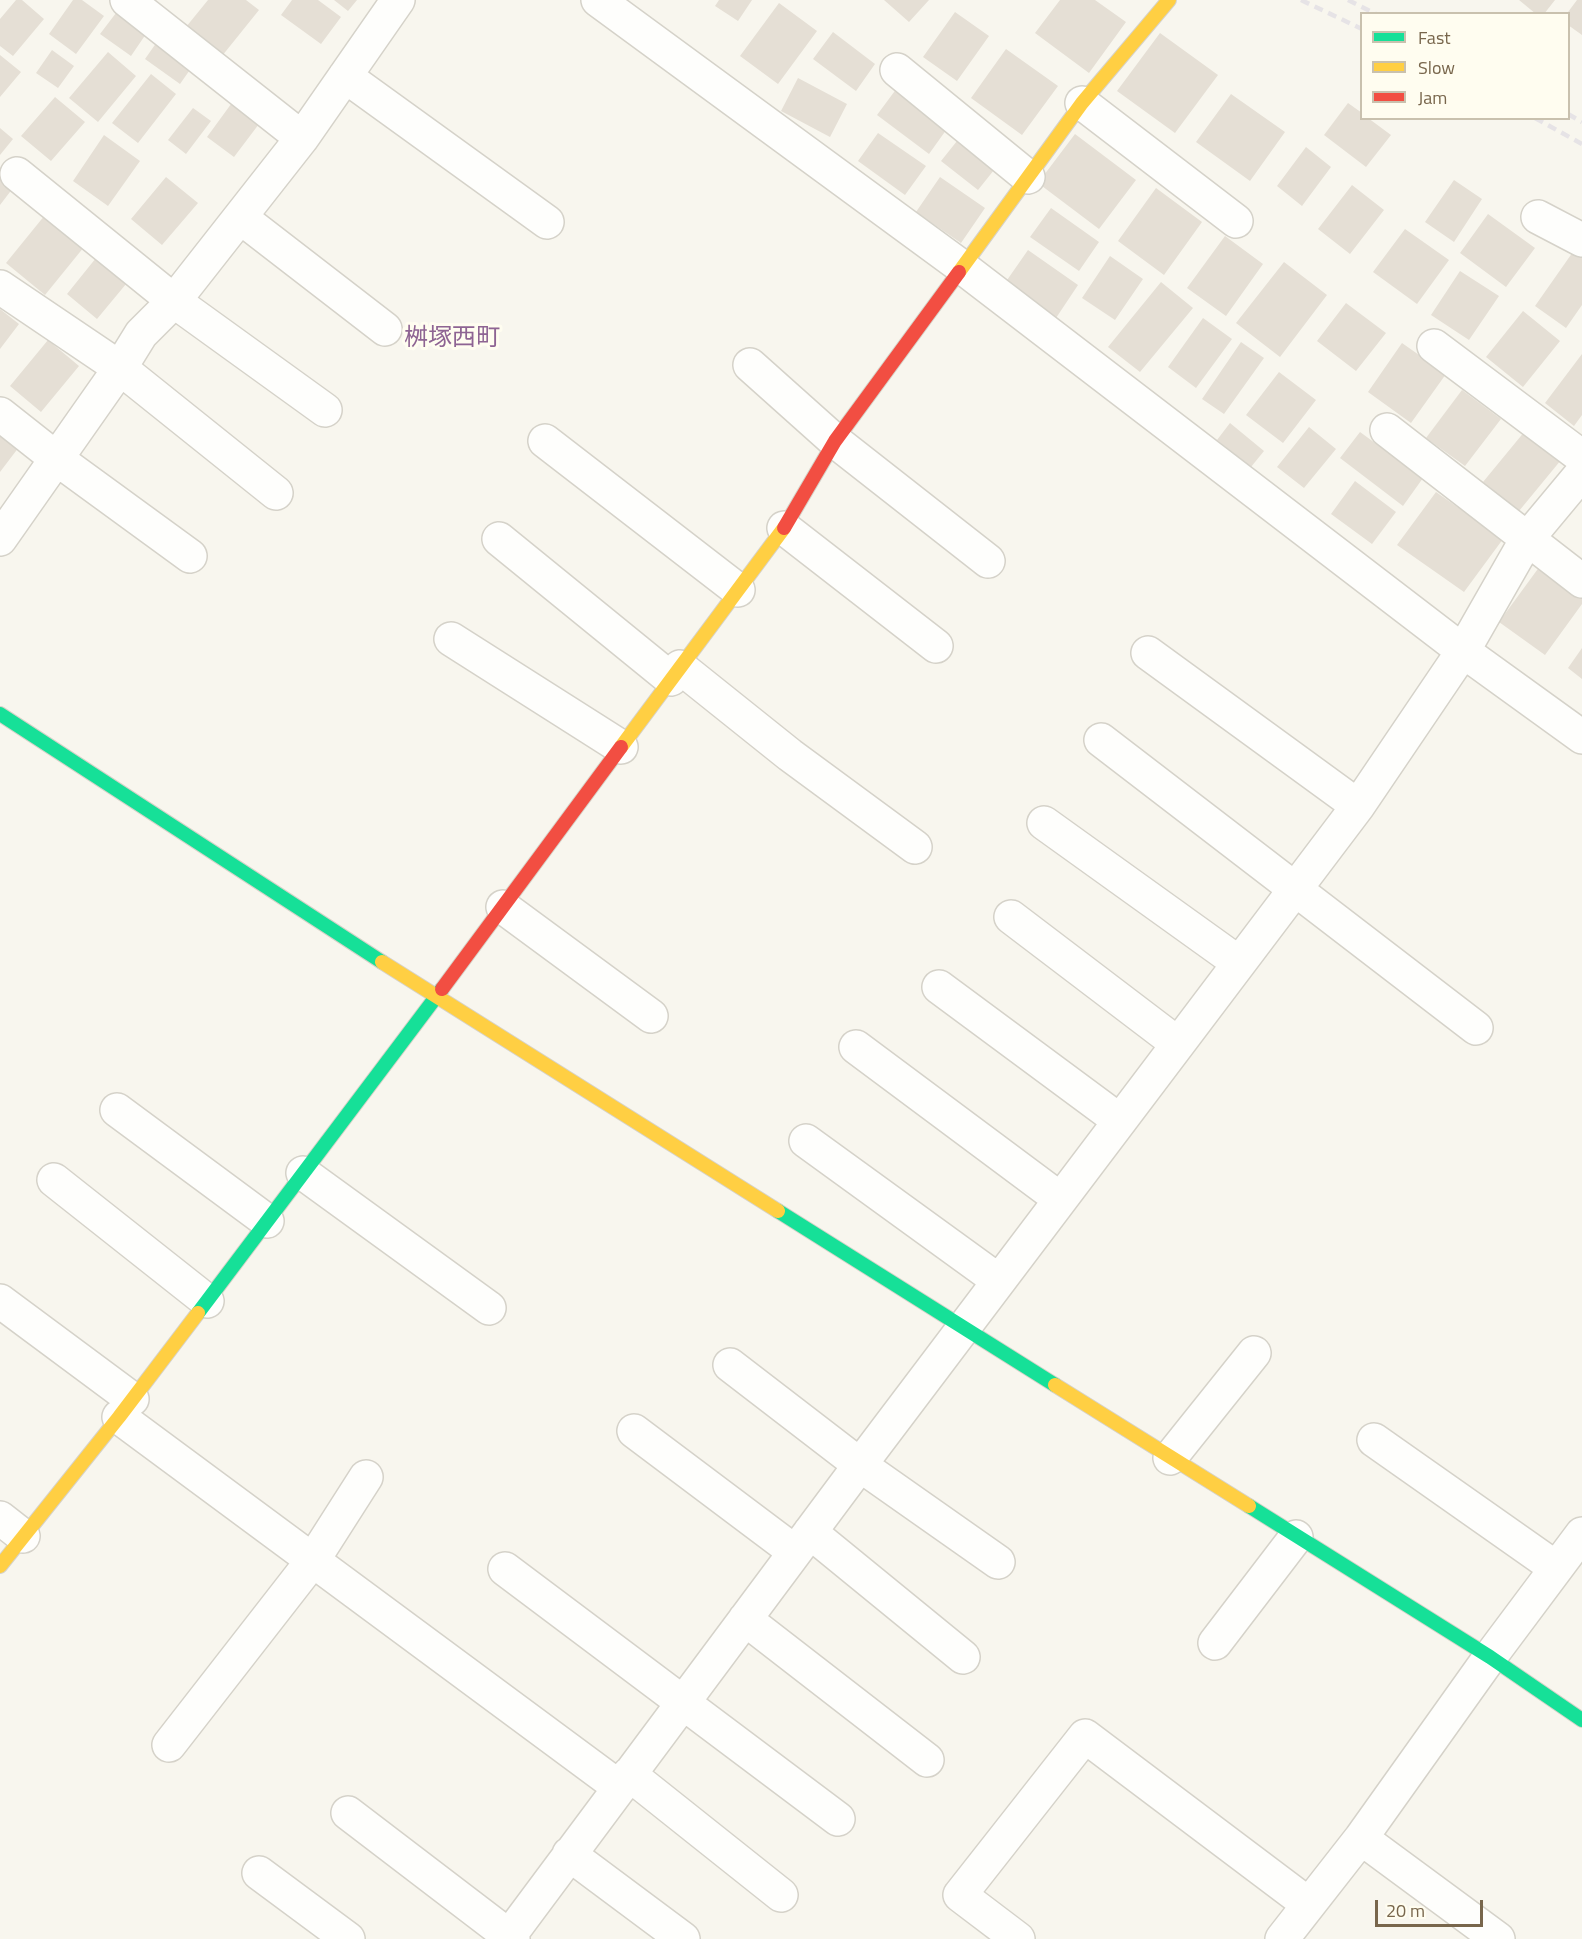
<!DOCTYPE html>
<meta charset="utf-8">
<style>
body{margin:0}
#map{position:relative;width:1582px;height:1939px;overflow:hidden;background:#f8f6ee;font-family:"Titillium Web",sans-serif}
canvas{display:block}
.legend{position:absolute;left:1360px;top:12px;width:210px;height:108px;box-sizing:border-box;background:#fffdf0;border:2px solid #c9c1ae;margin:0;padding:8px 10px;list-style:none;font-size:18px;color:#78664c}
.legend li{display:flex;align-items:center;gap:12px;height:30px}
.legend b{width:30px;border:2px solid #c9c1ae}
.scale{position:absolute;left:1375px;top:1900px;width:108px;height:27px;box-sizing:border-box;border:3px solid #78664c;border-top:0;padding-left:8px;font-size:18px;line-height:21px;white-space:nowrap;color:#78664c;-webkit-text-stroke:4px #fffdf0;paint-order:stroke}
</style>
<div id="map">
<canvas width="1582" height="1939"></canvas>
<ul class="legend">
<li><b style="height:8px;background:#16e098"></b>Fast</li>
<li><b style="height:8px;background:#ffcf43"></b>Slow</li>
<li><b style="height:8px;background:#f24e42"></b>Jam</li>
</ul>
<div class="scale">20 m</div>
</div>
<script>
const ctx = document.querySelector('canvas').getContext('2d');
ctx.lineJoin = 'round';
function paint(path, color) {
  ctx.fillStyle = color;
  ctx.fill(path, 'evenodd');
}
function poly(rows) {
  const path = new Path2D();
  for (const r of rows) {
    path.moveTo(r[0], r[1]);
    for (let i = 2; i < r.length; i += 2) path.lineTo(r[i], r[i + 1]);
  }
  return path;
}
function stroke(path, color, width, dash) {
  ctx.strokeStyle = color;
  ctx.lineWidth = width;
  ctx.lineCap = dash ? 'butt' : 'round';
  ctx.setLineDash(dash || []);
  ctx.stroke(path);
}
function write(font, color, halo, rows, align = 'center') {
  ctx.font = font + ' "Titillium Web","Noto Sans JP",sans-serif';
  ctx.lineWidth = 6;
  ctx.setLineDash([]);
  ctx.textBaseline = 'middle';
  ctx.strokeStyle = halo;
  ctx.fillStyle = color;
  for (const [text, x, y, turn = 0] of rows) {
    ctx.save();
    ctx.translate(x, y);
    ctx.rotate((+turn || 0) * Math.PI / 180);
    ctx.textAlign = isNaN(turn) ? turn : align;
    if (halo) ctx.strokeText(text, 0, 0);
    ctx.fillText(text, 0, 0);
    ctx.restore();
  }
}
const building = poly([
 [16,0,22,0,44,19,13,56,0,46,0,19],
 [73,0,82,0,104,16,76,54,49,34],
 [208,0,246,0,259,10,222,56,186,27],
 [292,0,318,0,341,17,321,44,281,15],
 [334,0,357,0,348,11],
 [719,0,752,0,738,21,715,6],
 [884,0,929,0,909,22],
 [1060,0,1095,0,1126,22,1089,73,1035,33],
 [1519,0,1555,0,1544,14,1536,14],
 [1577,0,1582,0,1582,35,1568,25,1568,12],
 [779,3,817,31,778,84,740,56],
 [955,12,989,36,957,81,923,57],
 [116,13,146,34,131,56,100,34],
 [833,32,875,64,856,91,813,59],
 [1160,33,1218,75,1175,133,1117,91],
 [159,39,194,64,180,84,145,59],
 [1006,49,1058,86,1022,135,971,98],
 [52,50,74,66,58,88,36,73],
 [108,52,136,76,98,122,69,98],
 [0,55,21,72,0,97],
 [151,74,176,94,138,143,112,123],
 [798,78,847,104,830,137,781,111],
 [897,88,949,126,929,154,877,115],
 [1231,94,1285,132,1250,181,1196,142],
 [55,97,85,122,51,161,21,136],
 [234,100,262,120,234,157,207,137],
 [1348,103,1362,113,1362,118,1368,118,1391,135,1366,167,1324,135],
 [193,108,211,121,186,154,168,140],
 [0,128,13,139,0,155],
 [965,131,1002,160,978,190,941,161],
 [878,133,926,166,905,195,858,161],
 [1075,134,1136,180,1099,229,1038,183],
 [104,135,140,161,108,206,73,181],
 [1306,147,1331,167,1302,206,1277,186],
 [166,177,198,203,162,245,131,219],
 [940,177,985,208,961,243,916,212],
 [0,178,13,188,0,205],
 [1454,180,1482,199,1454,242,1425,222],
 [1352,185,1384,210,1350,254,1318,229],
 [1156,188,1202,222,1164,275,1118,241],
 [1051,208,1099,242,1079,271,1030,237],
 [1488,214,1535,248,1506,287,1460,253],
 [45,215,84,247,45,295,6,263],
 [1405,229,1449,260,1417,304,1373,272],
 [1225,236,1263,264,1226,316,1187,288],
 [1575,249,1582,254,1582,305,1566,328,1535,306],
 [1028,250,1078,285,1056,318,1005,283],
 [100,253,131,278,97,319,67,294],
 [1110,256,1143,279,1115,320,1082,298],
 [1284,262,1327,295,1280,357,1236,323],
 [1460,271,1499,296,1469,340,1431,315],
 [1161,282,1193,308,1140,372,1108,347],
 [1346,303,1386,333,1356,371,1317,341],
 [0,309,19,324,0,349],
 [1523,311,1560,341,1523,387,1486,357],
 [1203,318,1232,339,1196,388,1168,367],
 [48,340,79,366,41,412,10,386],
 [1241,342,1264,358,1224,414,1202,399],
 [1402,343,1446,374,1411,423,1368,392],
 [1582,354,1582,415,1574,426,1545,403],
 [1279,372,1316,400,1283,443,1246,415],
 [1462,390,1501,419,1465,466,1426,438],
 [1230,423,1264,451,1251,467,1217,440],
 [1309,427,1336,449,1304,488,1277,467],
 [1525,431,1561,460,1519,511,1483,482],
 [1360,432,1423,478,1403,506,1340,458],
 [0,433,19,447,0,472],
 [1355,481,1396,512,1372,544,1331,514],
 [1436,492,1503,539,1464,592,1397,545],
 [1540,566,1582,595,1582,604,1545,655,1499,622],
 [1582,648,1582,679,1568,668]
]);
const street = poly([
 [127,0,302,138],
 [598,0,962,267,1463,651,1582,737],
 [897,70,1028,177],
 [345,76,547,222],
 [1082,103,1236,221],
 [17,174,174,301,325,410],
 [240,217,385,329],
 [1538,217,1582,240],
 [0,287,120,368,276,493],
 [1434,346,1582,457],
 [750,365,835,441,988,561],
 [0,414,57,459,190,556],
 [1387,430,1582,581],
 [545,441,738,590],
 [784,528,936,646],
 [0,539,120,368,141,334,174,301,302,138,398,0],
 [499,539,671,679],
 [451,639,621,747],
 [1148,653,1358,806],
 [680,667,790,755,915,847],
 [1101,740,1476,1028],
 [1044,823,1239,963],
 [503,907,651,1016],
 [1011,917,1178,1044],
 [939,987,1120,1121],
 [856,1047,1060,1199],
 [117,1110,267,1221],
 [806,1141,999,1281],
 [303,1173,489,1308],
 [54,1180,207,1301],
 [0,1301,132,1399],
 [730,1365,860,1465,998,1562],
 [119,1417,619,1787],
 [634,1431,795,1552],
 [1374,1440,1556,1568],
 [1170,1458,1254,1353],
 [0,1518,23,1536],
 [810,1532,963,1657],
 [505,1569,838,1819],
 [745,1619,927,1760],
 [1215,1643,1296,1537],
 [169,1745,313,1560,366,1477],
 [629,1774,781,1895],
 [348,1813,513,1939],
 [1361,1838,1498,1939],
 [569,1854,683,1939],
 [259,1873,348,1939],
 [507,1939,860,1465,1358,806,1463,651,1527,539,1582,473],
 [1018,1939,960,1895,1085,1736,1308,1904],
 [1282,1939,1361,1838,1490,1657,1582,1534]
]);
const fast = poly([
 [0,714,382,962],
 [778,1211,1055,1385],
 [198,1313,442,989],
 [1249,1506,1490,1657,1582,1720]
]);
const slow = poly([
 [959,272,1082,103,1169,0],
 [621,747,784,528],
 [382,962,778,1211],
 [1055,1385,1249,1506],
 [0,1566,119,1417,198,1313]
]);
const jam = poly([
 [784,528,835,441,959,272],
 [442,989,621,747]
]);
const rail = poly([
 [1301,0,1362,29],
 [1348,0,1376,14],
 [1568,114,1582,122],
 [1535,118,1582,144]
]);
const quarterNames = [
 ["桝塚西町",452,339]
];
paint(building, '#e5dfd5');
stroke(street, '#d5d2c9', 36);
stroke(fast, '#d6d2c8', 16);
stroke(slow, '#d6d2c8', 16);
stroke(jam, '#d6d2c8', 16);
stroke(street, '#fefefc', 33);
stroke(fast, '#16e098', 14);
stroke(slow, '#ffcf43', 14);
stroke(jam, '#f24e42', 14);
stroke(rail, '#e6e3e6', 4.5, [9, 6]);
write('24px', '#8e6493', '#fffdf0', quarterNames);
</script>
